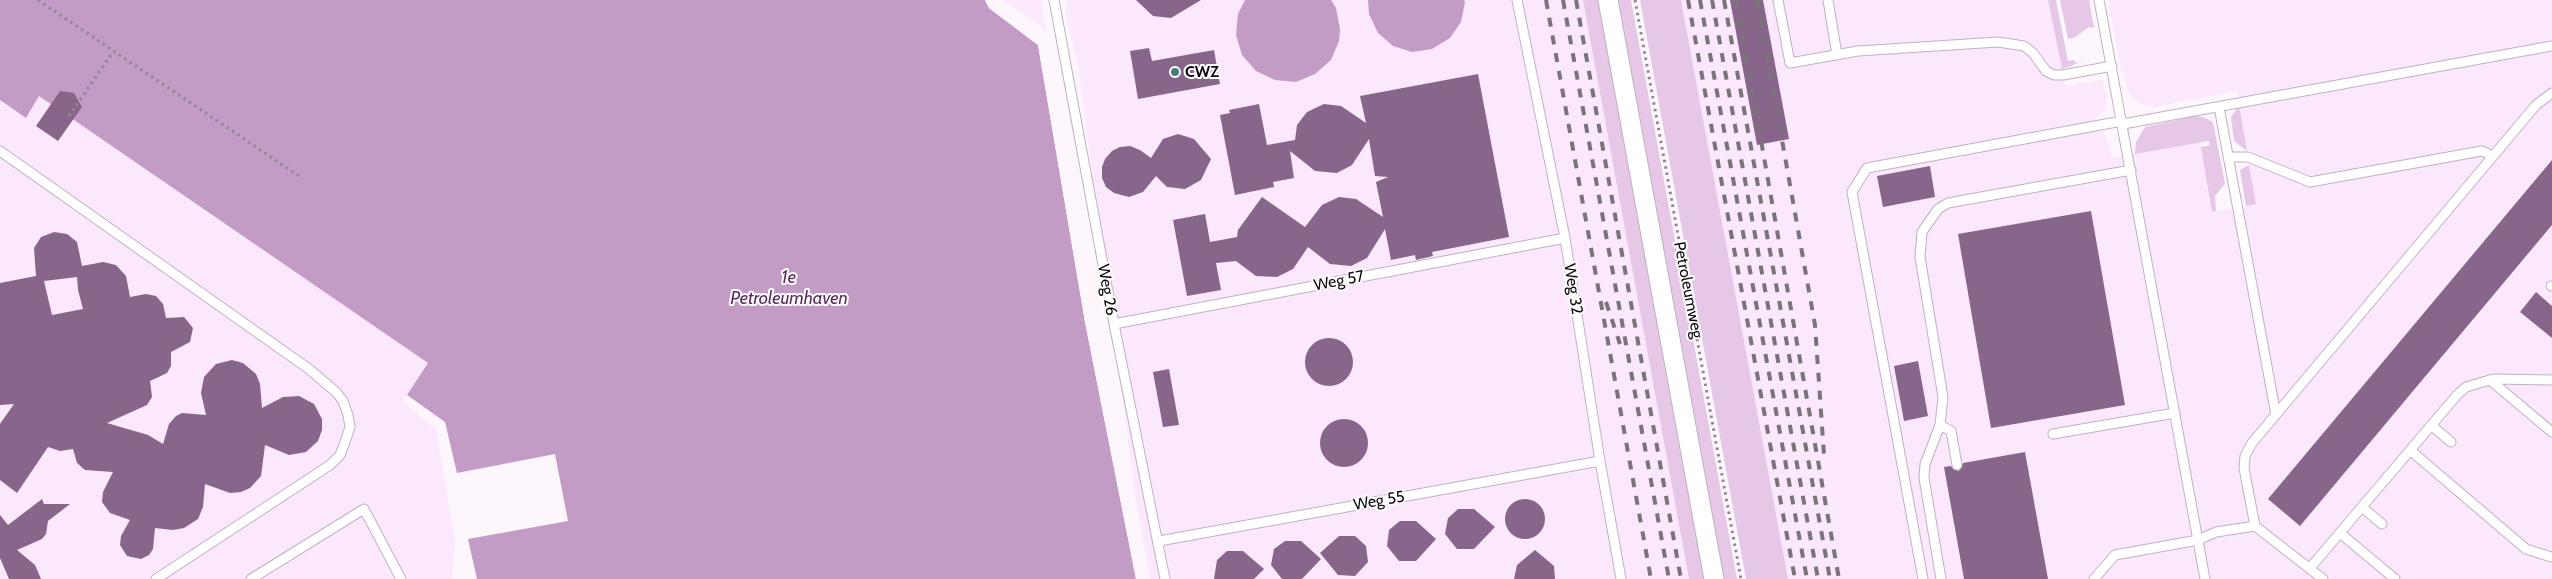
<!DOCTYPE html>
<style>
body{margin:0}
canvas{display:block;background:#fdf6fd}
</style>
<canvas width="2552" height="579"></canvas>
<script>
const ctx = document.querySelector('canvas').getContext('2d');
ctx.lineJoin = 'round';
function paint(path, color) {
  ctx.fillStyle = color;
  ctx.fill(path, 'evenodd');
}
function poly(rows) {
  const path = new Path2D();
  for (const r of rows) {
    if (r.length === 3) {
      path.moveTo(r[0] + r[2], r[1]);
      path.arc(r[0], r[1], r[2], 0, 2 * Math.PI);
      continue;
    }
    path.moveTo(r[0], r[1]);
    for (let i = 2; i < r.length; i += 2) path.lineTo(r[i], r[i + 1]);
  }
  return path;
}
function stroke(path, color, width, dash) {
  ctx.strokeStyle = color;
  ctx.lineWidth = width;
  ctx.lineCap = dash ? 'butt' : 'round';
  ctx.setLineDash(dash || []);
  ctx.stroke(path);
}
function write(font, color, halo, rows, align = 'center') {
  ctx.font = font + ' Cabin,sans-serif';
  ctx.lineWidth = 4;
  ctx.setLineDash([]);
  ctx.textBaseline = 'middle';
  ctx.strokeStyle = halo;
  ctx.fillStyle = color;
  for (const [text, x, y, turn = 0] of rows) {
    ctx.save();
    ctx.translate(x, y);
    ctx.rotate((+turn || 0) * Math.PI / 180);
    ctx.textAlign = isNaN(turn) ? turn : align;
    if (halo) ctx.strokeText(text, 0, 0);
    ctx.fillText(text, 0, 0);
    ctx.restore();
  }
}
const built = poly([
 [1002,0,1041,0,1047,34,1036,21],
 [1067,0,1583,0,1689,579,1150,579,1136,501,1078,65,1066,15],
 [1681,0,2048,0,2065,86,2103,80,2107,102,2104,111,2094,120,2096,132,2103,131,2113,158,2201,142,2213,212,2256,204,2237,91,2155,107,2144,105,2134,100,2127,89,2125,77,2121,70,2108,0,2552,0,2552,579,1788,579],
 [39,96,429,363,402,402,436,429,455,541,452,579,0,579,0,100,26,118]
]);
const green = poly([
 [1583,0,1598,0,1705,579,1689,579],
 [1618,0,1631,0,1737,579,1724,579],
 [1640,0,1681,0,1788,579,1746,579],
 [2048,0,2056,0,2068,61,2074,60,2076,63,2086,59,2069,67,2062,69],
 [2060,0,2089,0,2094,28,2089,27,2074,38,2068,39],
 [2239,105,2247,151,2234,141,2231,117],
 [2195,116,2203,117,2213,122,2225,184,2215,196,2216,211,2212,212,2201,147,2210,145,2209,141,2135,154,2136,142,2145,127],
 [2249,165,2256,204,2246,206,2240,170]
]);
const water = poly([
 [0,0,985,0,989,8,1038,45,1085,322,1136,579,477,579,468,539,568,521,555,454,457,473,445,422,407,395,428,363,39,96,26,118,0,100],
 [1245,0,1331,0,1336,8,1340,29,1339,41,1331,60,1315,74,1296,82,1275,80,1256,71,1242,55,1236,35,1238,14],
 [1368,0,1464,0,1465,2,1461,22,1450,38,1432,49,1412,52,1393,46,1378,33,1369,14]
]);
const pier = poly([
 [985,0,1040,45,1088,322,1139,579,1136,579,1085,322,1038,45,989,8]
]);
const building = poly([
 [1136,0,1201,0,1171,18,1153,16],
 [1730,0,1763,0,1789,139,1757,145],
 [1149,48,1152,61,1214,50,1220,84,1138,99,1130,51],
 [1478,74,1509,237,1432,252,1433,256,1416,260,1415,255,1391,260,1385,229,1367,258,1351,266,1330,264,1308,247,1293,269,1277,277,1256,276,1236,261,1216,263,1221,290,1187,296,1173,220,1205,214,1210,242,1237,237,1238,230,1262,197,1305,227,1322,205,1339,197,1356,199,1383,217,1376,182,1388,177,1375,176,1369,139,1352,165,1337,173,1315,171,1290,151,1294,178,1273,182,1274,187,1235,195,1220,115,1230,113,1229,110,1259,104,1267,145,1295,140,1297,125,1307,112,1324,104,1341,106,1366,123,1360,96],
 [60,91,74,93,82,107,58,141,36,126],
 [1178,134,1194,139,1211,159,1201,180,1185,189,1167,187,1156,176,1143,192,1129,197,1114,193,1106,187,1102,178,1102,167,1105,159,1112,151,1120,147,1130,146,1140,150,1151,158,1163,139],
 [2552,160,2552,225,2300,526,2268,499],
 [1930,166,1935,197,1883,207,1877,176],
 [2091,211,2125,405,1991,428,1958,234],
 [54,232,67,234,77,242,82,266,103,262,116,265,126,276,130,297,146,294,156,296,163,304,166,318,184,317,193,328,190,342,171,352,171,366,167,373,150,381,152,397,147,405,107,423,148,435,163,444,169,424,176,416,182,413,206,415,201,393,204,377,216,364,232,360,243,363,256,374,260,384,262,408,283,397,299,396,314,404,322,419,322,430,318,441,306,452,289,455,265,445,261,476,250,488,241,492,230,493,205,484,203,507,198,519,184,528,173,530,155,528,153,549,149,555,141,559,127,556,120,545,121,536,130,520,110,513,102,502,103,492,113,472,85,470,77,463,73,449,60,451,48,447,17,493,0,480,0,424,14,404,0,405,0,283,36,276,34,248,41,237],
 [77,277,78,290,83,309,52,315,44,281],
 [2536,292,2552,306,2552,338,2520,312],
 [1329,362,24],
 [1918,361,1928,416,1904,421,1894,366],
 [1169,369,1179,425,1163,427,1153,372],
 [1344,443,24],
 [2025,452,2048,579,1964,579,1944,467,1951,466,1953,469,1959,471,1963,463],
 [1525,519,20],
 [42,499,44,504,70,504,48,521,46,534,42,539,17,550,35,565,41,579,9,579,0,558,0,515,8,525],
 [1458,509,1474,509,1495,527,1474,549,1457,549,1445,534,1448,518],
 [1400,521,1416,521,1436,539,1416,561,1399,561,1387,546,1389,530],
 [1339,536,1355,536,1366,546,1368,562,1355,576,1338,575,1320,553],
 [1285,541,1301,541,1321,559,1302,579,1282,579,1271,565,1274,549],
 [1535,550,1554,566,1555,579,1514,579,1517,565],
 [1227,551,1243,551,1264,569,1254,579,1214,579,1217,560]
]);
const path = poly([
 [38,0,299,176],
 [1635,0,1741,579],
 [69,116,113,52]
]);
const lane = poly([
 [1054,0,1114,324,1165,579],
 [1517,0,1565,238,1600,461,1621,579],
 [1778,0,1790,63,1858,51,1998,42,2024,46,2033,53,2046,71,2054,75,2063,75,2112,66],
 [1828,0,1837,55],
 [2099,0,2205,579],
 [2219,107,2276,415],
 [2123,124,2552,46],
 [0,151,309,369,336,392,343,401,348,415,350,427,345,442,340,455,330,465,156,579],
 [2228,157,2248,157,2310,182,2476,152,2482,151,2493,156],
 [2551,286,2552,286],
 [1114,324,1565,238],
 [2490,380,2552,432],
 [1940,425,1951,431,1957,465],
 [2431,425,2451,442],
 [2053,434,2175,413],
 [2410,450,2526,549,2551,557],
 [2362,507,2382,524],
 [2340,533,2395,579],
 [1159,541,1600,461],
 [2310,568,2457,395,2466,387,2493,379,2552,380],
 [251,579,364,509,401,579],
 [1923,579,1852,192,1867,168,2122,121],
 [1941,579,1924,478,1925,464,1940,425,1943,397,1920,257,1922,232,1938,209,1948,203,2131,170],
 [2094,579,2115,555,2198,540,2216,532,2255,526],
 [2323,579,2255,526,2244,468,2245,456,2252,443,2536,105,2552,93]
]);
const street = poly([
 [1608,0,1714,579]
]);
const rail = poly([
 [1546,0,1651,579],
 [1563,0,1669,579],
 [1576,0,1681,579],
 [1688,0,1795,579],
 [1700,0,1807,579],
 [1712,0,1818,579],
 [1724,0,1830,579],
 [1736,0,1839,579],
 [1757,0,1815,325,1824,455],
 [1606,302,1620,344]
]);
const markers = [
 [1175,72,5,"#40806f"]
];
const poiNames = [
 ["CWZ",1185,72]
];
const streetNames = [
 ["Weg 57",1339,281,-11],
 ["Weg 32",1573,289,81],
 ["Weg 26",1107,290,80],
 ["Petroleumweg",1688,290,79],
 ["Weg 55",1379,501,-10]
];
const waterNames = [
 ["1e",789,278],
 ["Petroleumhaven",789,299]
];
paint(built, '#fbe8fc');
paint(green, '#e6c7e8');
paint(water, '#c29cc4');
paint(pier, '#fdf6fd');
paint(building, '#88658b');
stroke(lane, '#c1b0c2', 11);
stroke(street, '#c1b0c2', 21);
stroke(path, '#908990', 3, [2.5, 4]);
stroke(lane, '#fff', 9);
stroke(street, '#fff', 19);
stroke(rail, '#7a737a', 4, [9, 9]);
for (const [x, y, r, color] of markers) {
  const dot = new Path2D();
  dot.arc(x, y, r, 0, 2 * Math.PI);
  ctx.fillStyle = color;
  ctx.fill(dot);
  stroke(dot, '#fff', 2);
}
write('bold 16px', '#110b11', '#fff', poiNames, 'left');
write('16px', '#110b11', '#fff', streetNames);
write('italic 18px', '#5c2c60', '#fff', waterNames);
</script>
